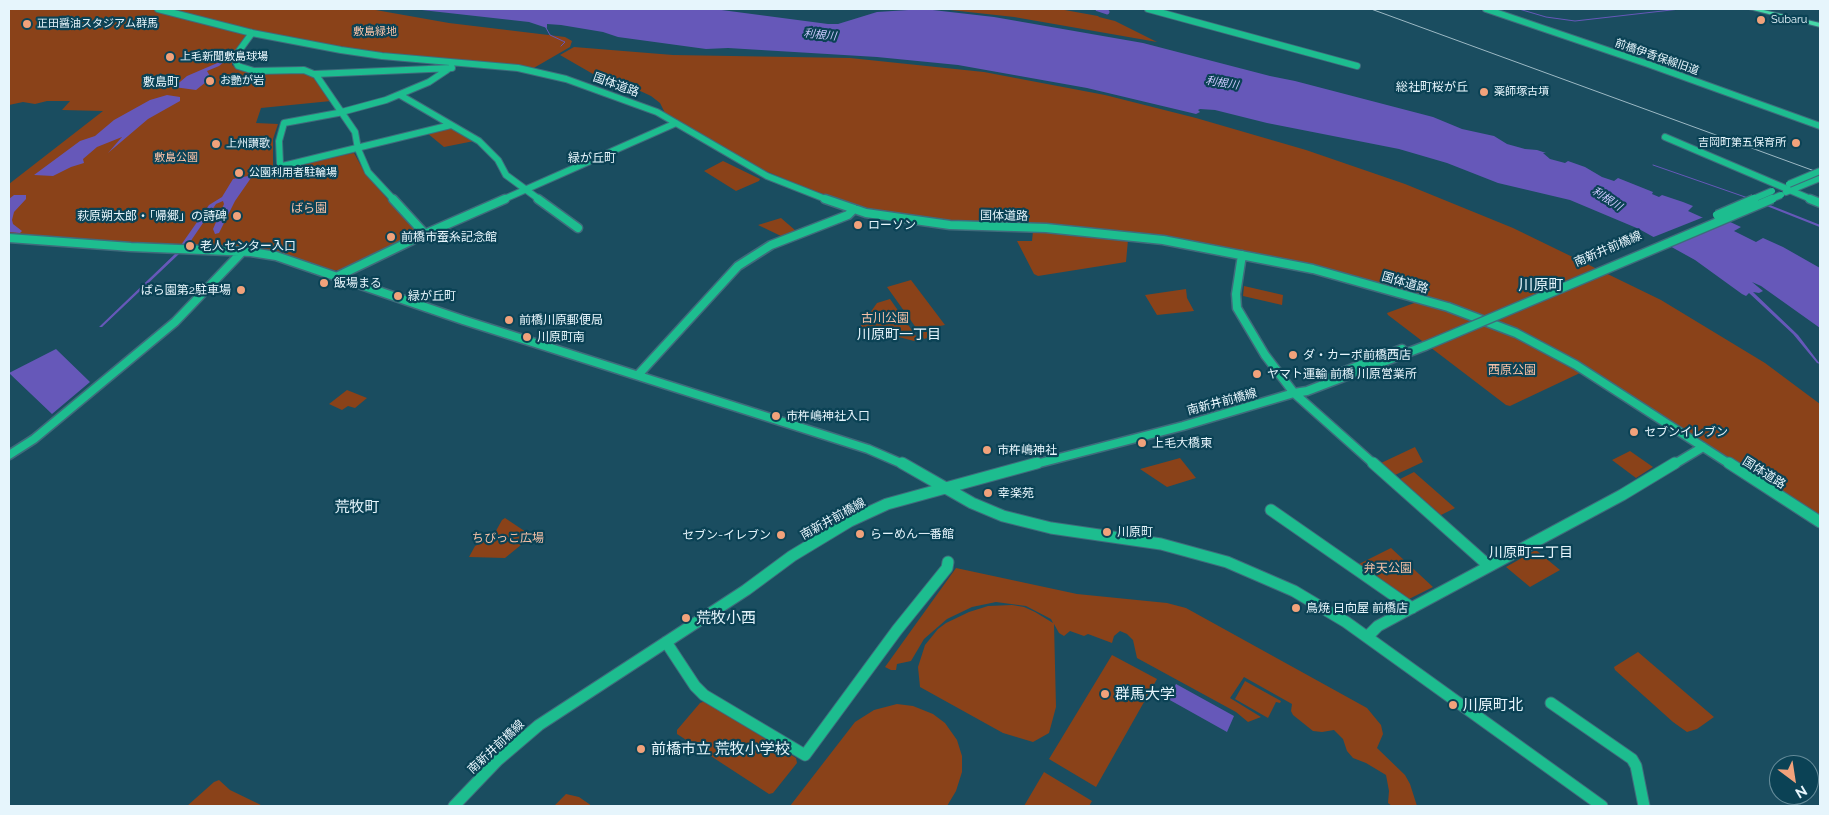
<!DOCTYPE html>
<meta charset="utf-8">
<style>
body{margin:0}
#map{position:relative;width:1829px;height:815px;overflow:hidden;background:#1a4d60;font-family:Raleway,sans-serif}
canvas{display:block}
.frame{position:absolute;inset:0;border:10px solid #e6f5fc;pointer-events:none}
.north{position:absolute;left:1769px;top:755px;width:50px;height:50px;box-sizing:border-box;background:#0b4255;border:1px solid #638a98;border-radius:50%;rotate:149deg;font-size:14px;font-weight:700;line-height:20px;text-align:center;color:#e6f5fc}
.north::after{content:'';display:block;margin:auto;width:18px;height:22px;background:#f1a27b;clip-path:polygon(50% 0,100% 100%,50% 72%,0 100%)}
</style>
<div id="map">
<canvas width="1829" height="815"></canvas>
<div class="frame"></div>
<div class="north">N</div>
</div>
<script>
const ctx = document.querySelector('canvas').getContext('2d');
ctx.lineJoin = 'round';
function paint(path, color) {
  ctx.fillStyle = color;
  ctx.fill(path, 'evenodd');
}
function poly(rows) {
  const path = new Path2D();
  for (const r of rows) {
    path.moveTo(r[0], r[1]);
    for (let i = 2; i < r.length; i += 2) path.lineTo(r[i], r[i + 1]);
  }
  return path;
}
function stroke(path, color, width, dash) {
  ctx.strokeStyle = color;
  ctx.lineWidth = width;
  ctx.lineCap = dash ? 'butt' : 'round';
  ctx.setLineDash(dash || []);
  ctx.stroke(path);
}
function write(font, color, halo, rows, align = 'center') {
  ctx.font = font + ' Raleway,"Noto Sans JP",sans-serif';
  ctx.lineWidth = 4.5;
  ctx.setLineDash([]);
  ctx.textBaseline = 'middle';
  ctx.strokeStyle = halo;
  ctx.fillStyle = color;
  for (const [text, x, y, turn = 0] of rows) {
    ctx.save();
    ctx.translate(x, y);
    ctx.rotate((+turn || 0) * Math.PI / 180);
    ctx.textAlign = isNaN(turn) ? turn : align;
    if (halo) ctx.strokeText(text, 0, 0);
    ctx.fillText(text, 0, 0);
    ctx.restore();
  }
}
const green = poly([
 [9,9,151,9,244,33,246,35,232,59,232,65,237,69,247,72,301,71,313,77,331,101,261,108,256,123,278,124,273,139,273,169,354,153,365,173,418,234,340,270,331,271,262,249,139,244,9,234,9,184,103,111,62,110,70,101,47,101,35,104,23,102,9,105],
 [167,9,370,9,449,23,565,37,572,41,570,47,532,69,364,52,248,30],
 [941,9,1059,9,1098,16,1099,17,1115,21,1157,42,1014,17],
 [574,47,673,55,850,58,984,72,1105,95,1196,118,1306,150,1405,184,1513,228,1661,300,1765,363,1820,404,1820,516,1571,358,1531,337,1462,309,1192,242,946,222,880,212,861,207,811,190,756,167,665,113,660,103,651,96,608,76,593,74,560,55],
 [450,127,474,141,444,147,427,133],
 [723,161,760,179,759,181,736,191,704,171],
 [781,218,796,231,781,236,758,225],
 [1033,231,1128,240,1126,262,1038,276,1034,274,1017,241,1032,241],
 [911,280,945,325,934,327,939,334,924,339,887,287],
 [1244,286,1283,295,1282,305,1243,296],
 [1186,289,1187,298,1194,311,1157,315,1145,295],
 [890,299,918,339,914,341,860,327,877,303],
 [1417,302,1466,317,1513,336,1580,373,1510,406,1506,405,1388,315,1387,313],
 [347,390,367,398,355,408,348,406,342,410,329,404],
 [1415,447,1423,462,1395,475,1381,463],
 [1630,451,1653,467,1636,478,1612,460],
 [1180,458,1196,478,1167,487,1140,469],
 [1414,472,1455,508,1441,515,1400,479],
 [505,518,532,536,505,558,469,557,475,546,492,538,502,520],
 [1391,548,1433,587,1407,600,1360,568,1359,564],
 [1534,551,1537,551,1560,570,1530,587,1506,567],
 [956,568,1077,594,1167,603,1186,608,1367,708,1381,725,1383,734,1377,748,1405,775,1410,784,1417,806,1392,806,1388,803,1389,791,1386,775,1366,763,1353,758,1347,751,1343,739,1334,730,1322,732,1313,731,1293,715,1291,711,1292,704,1244,677,1230,698,1261,717,1248,722,1236,712,1137,658,1133,640,1127,634,1120,631,1114,636,1112,643,1088,634,1084,636,1070,631,1064,636,1059,633,1054,624,1056,707,1049,733,1033,742,1003,733,920,687,918,667,925,645,938,629,946,623,969,612,988,606,1012,605,1024,607,1035,612,1053,623,1051,619,1026,606,996,602,972,607,947,619,924,639,911,661,897,664,896,670,891,670,885,667],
 [1638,652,1714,717,1697,729,1687,732,1673,722,1615,670,1614,667],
 [1112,655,1157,679,1096,787,1049,759],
 [1245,681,1281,701,1280,703,1276,702,1268,718,1235,699],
 [705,701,796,758,797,763,773,793,769,794,677,734,677,730,700,703],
 [897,704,913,706,933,714,945,723,957,740,962,756,962,772,956,791,947,806,790,806,855,722,874,710],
 [1044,772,1092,801,1089,806,1024,806],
 [219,780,230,790,263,806,187,806,214,782],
 [566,794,579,797,592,806,554,806]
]);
const water = poly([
 [413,9,714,9,828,24,838,24,877,12,924,9,994,17,1143,43,1270,76,1295,81,1433,117,1462,129,1494,136,1507,144,1525,149,1537,150,1546,153,1543,153,1550,159,1565,163,1568,161,1585,167,1602,177,1614,181,1618,178,1653,192,1652,194,1659,197,1662,195,1683,202,1693,206,1688,211,1708,220,1715,215,1741,227,1734,231,1756,242,1763,238,1783,247,1820,268,1820,328,1761,286,1752,282,1763,291,1759,293,1753,292,1798,335,1820,364,1817,363,1793,334,1749,293,1746,296,1742,294,1695,260,1639,229,1570,200,1498,183,1447,163,1399,149,1267,123,1215,110,1200,109,1198,110,1200,112,1196,114,1087,88,958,65,877,57,728,48,706,49,618,37,603,32,561,25,547,24,547,28,529,22],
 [229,58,219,66,207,71,211,78,196,90,174,87,187,76],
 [167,95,180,97,180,101,148,119,108,153,122,137,97,147,83,159,84,163,71,167,53,176,34,175,80,141,95,136,114,120,150,100],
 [253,175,235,201,219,233,215,234,213,229,224,204,223,201,216,204,188,245,181,245,209,205,222,197,233,179],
 [14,195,26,195,26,199,14,212,12,220,13,224,22,231,20,233,9,232,9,199],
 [176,253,179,254,102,327,99,327],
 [56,349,90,382,52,414,9,373],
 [1176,684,1234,716,1227,732,1168,699]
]);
const pier = poly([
 [1714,213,1732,220,1668,247,1651,238]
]);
const streamFar1 = poly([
 [1519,9,1546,17,1575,21,1680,9],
 [545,26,550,35,565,42,561,46],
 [1653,165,1748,198]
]);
const stream = poly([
 [1767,205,1820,226]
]);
const canal = poly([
 [1098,9,1107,12]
]);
const secondaryFar2 = poly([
 [158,9,252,33,341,50,382,56,518,68,566,79,657,112,767,176,828,200],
 [1148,9,1357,66],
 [1486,9,1648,64,1820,126],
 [252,33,236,55,235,60,238,66,254,71,304,70,316,75,355,132,358,149,368,172,394,200],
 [450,68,429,82,386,100,338,113,284,123,279,141,280,164,282,166,291,164,451,125],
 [315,74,452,68],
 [400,95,479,141,498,160,506,175,540,200],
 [1665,137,1813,200],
 [1786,192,1820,178],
 [502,200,676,123]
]);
const secondaryFar1 = poly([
 [393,199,425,234],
 [538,199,578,228],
 [825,199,866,213,950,225,1046,228,1163,240,1313,269,1448,307,1516,333,1576,365,1731,465],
 [1810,199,1820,203],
 [9,238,131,247,251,252,276,256,463,320,868,449,905,465],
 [1242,255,1236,294,1237,308,1265,355,1294,393,1375,465],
 [336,277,425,234,505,199],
 [638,375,738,266,771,245,848,215,854,209],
 [1332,376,1402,349],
 [9,455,34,439,175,322,242,252],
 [1032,465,1183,426,1294,393,1307,391,1425,346],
 [1673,465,1703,447]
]);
const secondary = poly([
 [902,463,972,503,1003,516,1051,528,1161,544,1227,562,1294,591,1346,622,1602,806],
 [1373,463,1489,566],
 [1729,463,1820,522],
 [1271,510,1412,608],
 [1367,637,1378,626,1622,495,1675,463],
 [666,642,695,686,704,695,805,755,897,630,947,568,948,562],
 [1551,703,1632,759,1636,766,1644,806],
 [454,806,498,760,539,725,746,590,792,556,850,521,887,504,1037,463]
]);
const primary = poly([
 [1749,9,1759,9,1820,23,1820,27,1749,9]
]);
const rail = poly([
 [1371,9,1820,173]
]);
const secondaryBridgeFar1 = poly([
 [1789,184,1820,171],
 [1751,200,1772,191],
 [1769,200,1781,195]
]);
const secondaryBridge = poly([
 [1717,215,1754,199],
 [1425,346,1772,199]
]);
const markers = [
 [1761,20,5,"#f1a27b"],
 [27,24,5,"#f1a27b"],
 [170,57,5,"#f1a27b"],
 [210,81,5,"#f1a27b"],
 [1484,92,5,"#f1a27b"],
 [1796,143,5,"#f1a27b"],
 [216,144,5,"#f1a27b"],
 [239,173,5,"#f1a27b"],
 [237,216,5,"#f1a27b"],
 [858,225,5,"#f1a27b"],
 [391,237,5,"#f1a27b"],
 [190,246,5,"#f1a27b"],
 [324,283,5,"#f1a27b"],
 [241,290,5,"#f1a27b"],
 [398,296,5,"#f1a27b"],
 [509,320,5,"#f1a27b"],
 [527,337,5,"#f1a27b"],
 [1293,355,5,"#f1a27b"],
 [1257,374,5,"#f1a27b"],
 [776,416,5,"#f1a27b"],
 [1634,432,5,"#f1a27b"],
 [1142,443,5,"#f1a27b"],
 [987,450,5,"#f1a27b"],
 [988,493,5,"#f1a27b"],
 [1107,532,5,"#f1a27b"],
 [860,534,5,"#f1a27b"],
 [781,535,5,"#f1a27b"],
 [1296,608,5,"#f1a27b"],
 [686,618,5,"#f1a27b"],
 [1105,694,5,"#f1a27b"],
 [1453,705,5,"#f1a27b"],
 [641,749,5,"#f1a27b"]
];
const farPoinames = [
 ["Subaru",1771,20],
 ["正田醤油スタジアム群馬",37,24],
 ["上毛新聞敷島球場",180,57],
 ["お艶が岩",220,81],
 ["薬師塚古墳",1494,92],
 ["吉岡町第五保育所",1786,143,"right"],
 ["上州讃歌",226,144],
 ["公園利用者駐輪場",249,173]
];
const farParknames = [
 ["敷島緑地",375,32],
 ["敷島公園",176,158]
];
const farWaternames = [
 ["利根川",820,35,6],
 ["利根川",1222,83,9],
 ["利根川",1607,199,33]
];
const farStreetnames = [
 ["前橋伊香保線旧道",1657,57,19]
];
const farQuarternames = [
 ["敷島町",161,82],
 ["総社町桜が丘",1432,87],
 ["緑が丘町",592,158]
];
const streetNames = [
 ["国体道路",616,85,20],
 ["国体道路",1004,216,1],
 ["南新井前橋線",1608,249,-23],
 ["国体道路",1405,283,16],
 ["南新井前橋線",1222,402,-15],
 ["国体道路",1764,473,32],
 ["南新井前橋線",833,519,-29],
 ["南新井前橋線",496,747,-43]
];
const parkNames = [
 ["ばら園",309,208],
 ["古川公園",885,318],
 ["西原公園",1512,370],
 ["ちびっこ広場",508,538],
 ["弁天公園",1388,568]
];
const poiNames = [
 ["萩原朔太郎・「帰郷」の詩碑",227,216,"right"],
 ["ローソン",868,225],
 ["前橋市蚕糸記念館",401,237],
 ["老人センター入口",200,246],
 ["飯場まる",334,283],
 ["ばら園第2駐車場",231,290,"right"],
 ["緑が丘町",408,296],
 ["前橋川原郵便局",519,320],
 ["川原町南",537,337],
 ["ダ・カーポ前橋西店",1303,355],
 ["ヤマト運輸 前橋 川原営業所",1267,374],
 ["市杵嶋神社入口",786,416],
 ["セブンイレブン",1644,432],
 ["上毛大橋東",1152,443],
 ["市杵嶋神社",997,450],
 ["幸楽苑",998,493],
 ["川原町",1117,532],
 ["らーめん一番館",870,534],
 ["セブン-イレブン",771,535,"right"],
 ["鳥焼 日向屋 前橋店",1306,608]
];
const neighbourhoodNames = [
 ["川原町一丁目",899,335],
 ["川原町二丁目",1531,553]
];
const quarterNames = [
 ["川原町",1541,285],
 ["荒牧町",357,507]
];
const nearPoinames = [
 ["荒牧小西",696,618],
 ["群馬大学",1115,694],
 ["川原町北",1463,705],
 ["前橋市立 荒牧小学校",651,749]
];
paint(green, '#8a4219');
paint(water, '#6658b9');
paint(pier, '#1a4d60');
stroke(streamFar1, '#6658b9', 1);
stroke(stream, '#6658b9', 2);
stroke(canal, '#6658b9', 5);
stroke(secondaryFar2, '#3f6b7c', 8);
stroke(secondaryFar1, '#3f6b7c', 11);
stroke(secondary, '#3f6b7c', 13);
stroke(primary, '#3f6b7c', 2);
stroke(secondaryFar2, '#1dbd8f', 6);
stroke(secondaryFar1, '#1dbd8f', 8);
stroke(secondary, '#1dbd8f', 11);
paint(primary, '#46d7a8');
stroke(rail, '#9db9c4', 1);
stroke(secondaryBridgeFar1, '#3f6b7c', 8, []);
stroke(secondaryBridge, '#3f6b7c', 11, []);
stroke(secondaryBridgeFar1, '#1dbd8f', 6);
stroke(secondaryBridge, '#1dbd8f', 8);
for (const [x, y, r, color] of markers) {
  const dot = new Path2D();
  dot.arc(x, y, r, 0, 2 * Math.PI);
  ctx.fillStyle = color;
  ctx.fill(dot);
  stroke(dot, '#0b4255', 2);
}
write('11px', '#e6f5fc', '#0b4255', farPoinames, 'left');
write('11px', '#f5c0a6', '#0b4255', farParknames);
write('italic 11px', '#cecbff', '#0b4255', farWaternames);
write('11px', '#e6f5fc', '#0b4255', farStreetnames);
write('12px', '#e6f5fc', '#0b4255', farQuarternames);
write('12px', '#e6f5fc', '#0b4255', streetNames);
write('12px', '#f5c0a6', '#0b4255', parkNames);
write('12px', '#e6f5fc', '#0b4255', poiNames, 'left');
write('14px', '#e6f5fc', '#0b4255', neighbourhoodNames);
write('15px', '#e6f5fc', '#0b4255', quarterNames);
write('15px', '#e6f5fc', '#0b4255', nearPoinames, 'left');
</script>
